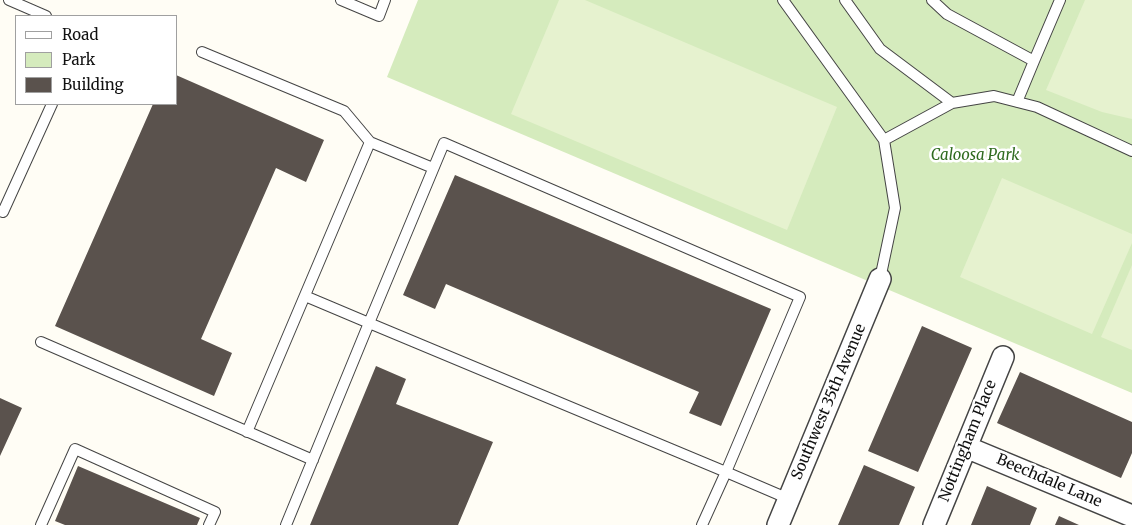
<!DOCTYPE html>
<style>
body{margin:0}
#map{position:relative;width:1132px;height:525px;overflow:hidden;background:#fffdf5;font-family:Merriweather,serif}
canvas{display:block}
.legend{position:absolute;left:15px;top:15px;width:162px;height:90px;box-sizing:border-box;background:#fff;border:1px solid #a0a0a0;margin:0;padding:6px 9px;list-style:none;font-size:15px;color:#111}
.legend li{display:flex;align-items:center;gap:10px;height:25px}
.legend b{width:25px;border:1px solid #a0a0a0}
</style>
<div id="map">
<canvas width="1132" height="525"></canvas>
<ul class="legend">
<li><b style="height:6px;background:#fff"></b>Road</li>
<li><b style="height:14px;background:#d5ebbd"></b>Park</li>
<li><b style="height:14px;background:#5a524d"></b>Building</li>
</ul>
</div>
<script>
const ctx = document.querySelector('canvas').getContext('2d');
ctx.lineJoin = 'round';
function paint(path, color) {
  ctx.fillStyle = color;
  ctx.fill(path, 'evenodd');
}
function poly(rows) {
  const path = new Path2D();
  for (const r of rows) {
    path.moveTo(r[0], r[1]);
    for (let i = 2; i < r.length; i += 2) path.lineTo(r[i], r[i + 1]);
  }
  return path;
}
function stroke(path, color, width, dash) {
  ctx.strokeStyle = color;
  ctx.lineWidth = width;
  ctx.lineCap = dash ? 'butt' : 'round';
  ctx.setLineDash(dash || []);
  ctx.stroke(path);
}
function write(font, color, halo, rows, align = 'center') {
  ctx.font = font + ' Merriweather,serif';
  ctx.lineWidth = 5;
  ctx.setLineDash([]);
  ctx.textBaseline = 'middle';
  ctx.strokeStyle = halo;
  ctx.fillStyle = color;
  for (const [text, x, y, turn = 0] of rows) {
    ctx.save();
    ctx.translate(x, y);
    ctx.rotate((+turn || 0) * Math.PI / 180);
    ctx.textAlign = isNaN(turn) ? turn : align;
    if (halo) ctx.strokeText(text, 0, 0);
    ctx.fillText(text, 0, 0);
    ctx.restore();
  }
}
const green = poly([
 [418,0,1132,0,1132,393,387,77]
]);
const pitch = poly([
 [559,0,585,0,837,107,787,230,511,114],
 [1085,0,1132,0,1132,119,1102,112,1046,90],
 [1002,178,1132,234,1132,243,1092,334,960,277],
 [1132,265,1132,350,1101,337]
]);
const building = poly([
 [176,75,324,140,306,182,276,168,201,339,232,353,214,396,55,326,153,104,176,104],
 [455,175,771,309,721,426,689,413,699,392,446,284,435,309,403,295],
 [922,326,972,348,918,472,868,451],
 [376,366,406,379,396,404,493,442,458,525,310,525],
 [1020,372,1132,422,1132,453,1121,478,997,423],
 [0,398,22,408,0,456],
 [864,465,915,487,899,525,838,525],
 [78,466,200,518,197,525,65,525,55,521],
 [987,486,1037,508,1030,525,971,525],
 [1059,516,1079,525,1055,525]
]);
const lane = poly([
 [9,0,46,16],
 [341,0,379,16,385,0],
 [783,0,884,140,895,208,880,279],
 [845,0,880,49,952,103],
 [932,0,947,14,1034,61,1060,0],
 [202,52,344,111,370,142],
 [1017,102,1034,61],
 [884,140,952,103,994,96,1037,107,1132,151],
 [0,211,3,212,52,104],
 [41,342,313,460],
 [247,432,370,142,433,168],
 [41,525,75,449,215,512,209,525],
 [286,525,369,323,305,296],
 [702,525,726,472,800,297,444,143,369,323,726,472,789,499]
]);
const street = poly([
 [966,447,1132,516],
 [778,525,880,279],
 [934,525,1003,357]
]);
const parkNames = [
 ["Caloosa Park",975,156]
];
const streetNames = [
 ["Southwest 35th Avenue",829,402,-67],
 ["Nottingham Place",968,441,-68],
 ["Beechdale Lane",1049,481,23]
];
paint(green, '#d5ebbd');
paint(pitch, '#e6f2cf');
paint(building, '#5a524d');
stroke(lane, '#444', 12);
stroke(street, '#444', 24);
stroke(lane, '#fff', 10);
stroke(street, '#fff', 21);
write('italic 15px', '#2f6b1f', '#fff', parkNames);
write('15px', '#111', '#fff', streetNames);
</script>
